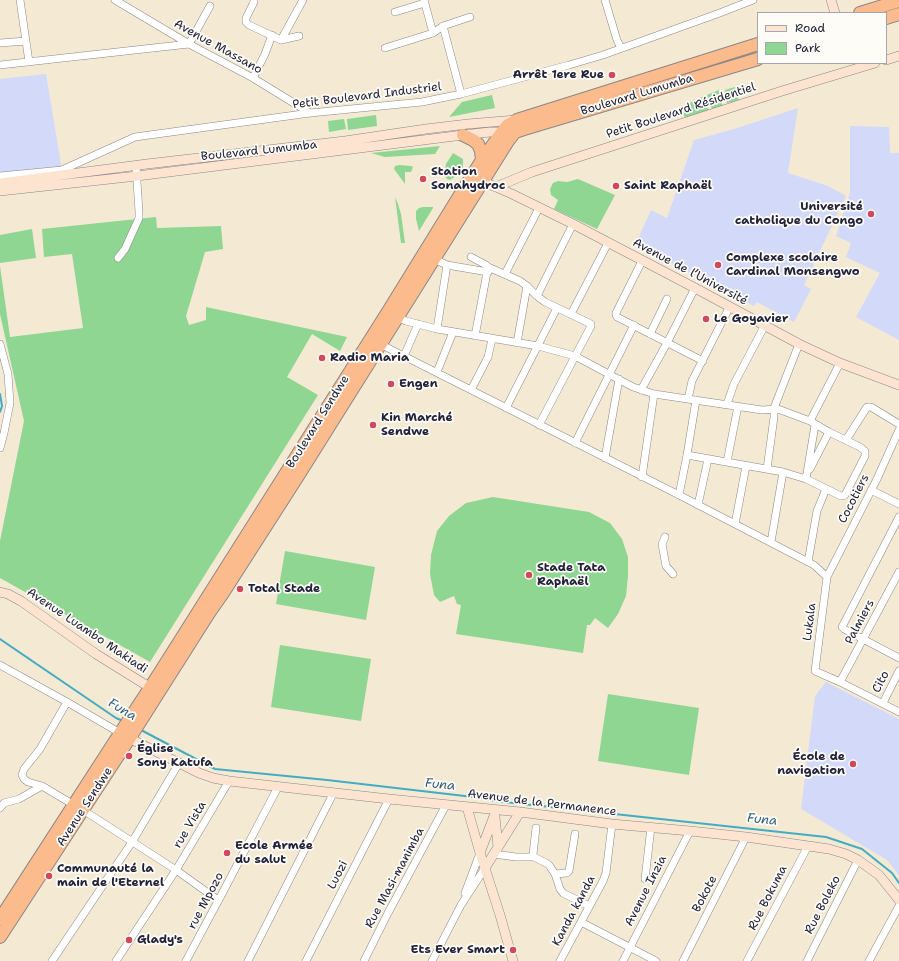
<!DOCTYPE html>
<meta charset="utf-8">
<style>
body{margin:0}
#map{position:relative;width:899px;height:961px;overflow:hidden;background:#f4ead4;font-family:"Shantell Sans",sans-serif}
canvas{display:block}
.legend{position:absolute;left:757px;top:12px;width:130px;height:52px;box-sizing:border-box;background:#fdfcf7;border:1px solid #a5a5ac;margin:0;padding:5px 7px;list-style:none;font-size:12px;color:#22223b}
.legend li{display:flex;align-items:center;gap:8px;height:20px}
.legend b{width:20px;border:1px solid #a5a5ac}
</style>
<div id="map">
<canvas width="899" height="961"></canvas>
<ul class="legend">
<li><b style="height:5px;background:#fde4d1"></b>Road</li>
<li><b style="height:11px;background:#8ed691"></b>Park</li>
</ul>
</div>
<script>
const ctx = document.querySelector('canvas').getContext('2d');
ctx.lineJoin = 'round';
function paint(path, color) {
  ctx.fillStyle = color;
  ctx.fill(path, 'evenodd');
}
function poly(rows) {
  const path = new Path2D();
  for (const r of rows) {
    path.moveTo(r[0], r[1]);
    for (let i = 2; i < r.length; i += 2) path.lineTo(r[i], r[i + 1]);
  }
  return path;
}
function stroke(path, color, width, dash) {
  ctx.strokeStyle = color;
  ctx.lineWidth = width;
  ctx.lineCap = dash ? 'butt' : 'round';
  ctx.setLineDash(dash || []);
  ctx.stroke(path);
}
function write(font, color, halo, rows, align = 'center') {
  ctx.font = font + ' "Shantell Sans",sans-serif';
  ctx.lineWidth = 3.5;
  ctx.setLineDash([]);
  ctx.textBaseline = 'middle';
  ctx.strokeStyle = halo;
  ctx.fillStyle = color;
  for (const [text, x, y, turn = 0] of rows) {
    ctx.save();
    ctx.translate(x, y);
    ctx.rotate((+turn || 0) * Math.PI / 180);
    ctx.textAlign = isNaN(turn) ? turn : align;
    if (halo) ctx.strokeText(text, 0, 0);
    ctx.fillText(text, 0, 0);
    ctx.restore();
  }
}
const built = poly([
 [46,74,62,170,0,176,0,79],
 [798,108,788,173,828,186,846,196,804,285,811,289,794,322,757,302,754,306,635,245,651,210,667,218,694,140,734,129],
 [850,126,889,127,890,153,899,153,899,340,856,317,880,273,846,257,851,243,836,236,850,193],
 [826,682,899,719,899,875,887,860,801,809,815,696]
]);
const green = poly([
 [735,87,739,100,727,103,724,96,725,90],
 [719,90,723,107,716,109,712,109,707,95],
 [492,95,495,108,449,117,462,102],
 [704,96,709,111,685,118,681,107],
 [376,115,377,126,348,130,347,119],
 [344,119,346,129,329,132,328,121],
 [440,146,435,154,385,157,371,153],
 [453,153,463,159,463,171,450,180,447,179,444,175,446,164],
 [399,165,411,166,413,167,411,172,405,172,405,184,394,169,395,166],
 [578,179,615,195,597,229,554,209,558,200,551,195,550,189,553,183,558,181,567,182],
 [395,197,398,204,401,214,405,243,401,243],
 [423,207,433,207,433,208,419,231,416,219,416,211,419,208],
 [156,217,157,228,221,226,223,249,205,252,186,316,189,325,206,320,206,307,347,337,340,351,312,334,287,377,318,395,150,662,0,578,0,541,24,421,0,314,0,266,10,337,83,328,72,254,44,257,42,229],
 [32,229,36,258,0,263,0,235],
 [493,497,589,512,610,523,622,539,628,557,628,576,626,596,618,614,608,628,595,618,590,625,587,625,583,653,456,634,461,605,457,604,454,596,440,602,434,595,430,574,431,555,437,531,449,516,466,503],
 [285,551,375,567,366,620,276,604],
 [280,645,371,659,361,721,271,707],
 [608,694,699,708,689,775,598,761]
]);
const stream = poly([
 [0,394,2,406,0,412],
 [0,639,116,718,123,721],
 [141,730,215,769,327,780,482,798,495,801,826,837,862,849,892,873,899,883]
]);
const street = poly([
 [20,0,29,62],
 [115,0,189,44,253,78,310,113],
 [254,0,254,2,246,18,246,22,249,25,281,40,299,36],
 [424,0,433,33],
 [605,0,617,40,621,48],
 [395,12,425,3],
 [443,26,461,94],
 [281,40,303,0],
 [0,43,26,41],
 [385,48,433,33,443,26,470,17],
 [0,65,189,44,210,6],
 [253,78,265,54,272,35],
 [0,176,62,170,135,137,310,113,422,102,461,94,569,65,603,55,717,14,753,0],
 [471,257,486,265,488,267,520,281,527,286,537,296,545,302,591,324,591,326,539,425],
 [118,258,125,249,139,218,139,212,136,166],
 [434,259,447,265,488,272],
 [642,261,616,313,616,315,617,317,703,361],
 [505,274,539,208],
 [537,296,573,224],
 [571,314,608,243],
 [397,317,406,321,437,329,538,346,575,356,633,387,654,394,762,410,778,409,810,421,829,432,860,447,865,451,865,456,845,495,843,496,841,496,806,479,783,472,687,455],
 [437,329,447,265],
 [650,334,667,299],
 [475,336,488,267],
 [517,343,527,286],
 [0,344,8,374,10,403,4,433,0,448],
 [380,344,679,495,814,565,827,577],
 [404,356,418,324],
 [437,372,453,332],
 [471,390,488,357,492,339],
 [641,390,667,343,695,288],
 [688,399,692,381,730,306],
 [727,404,734,384,765,325],
 [506,408,557,308],
 [810,421,840,363],
 [899,430,877,479,827,577,815,671,840,682,899,712],
 [846,440,867,407,871,407,899,424],
 [575,443,634,325],
 [605,458,619,379],
 [727,462,738,406],
 [767,469,774,417,774,408,799,344],
 [810,469,829,432],
 [642,477,654,394],
 [806,479,815,425],
 [871,490,899,504],
 [679,495,687,455,696,400],
 [698,505,708,459],
 [899,517,842,627,844,629,899,658],
 [735,524,746,466],
 [665,537,662,544,666,566,673,574],
 [771,542,783,472],
 [808,562,817,511,826,489],
 [0,665,67,702,120,733],
 [840,682,899,572],
 [67,702,40,749,24,769,22,775,24,779,28,782,42,786,74,805],
 [883,703,899,671],
 [0,808,4,803,19,799,42,786],
 [83,810,176,870,218,900],
 [536,828,533,854,534,857,546,863,549,865,555,874,560,889,563,893,589,906],
 [494,854,516,857,534,857],
 [555,874,567,873,569,871,575,834],
 [645,879,651,827],
 [465,893,480,853],
 [581,922,656,961],
 [52,961,132,842,179,763],
 [116,961,176,870,229,781],
 [186,961,224,890,278,787],
 [248,961,333,794],
 [306,961,389,799],
 [364,961,388,913,446,805],
 [432,961,461,905,485,868],
 [560,961,603,881,606,873,612,824],
 [623,961,690,831],
 [683,961,746,837],
 [747,961,808,846],
 [807,961,858,860],
 [869,961,899,906]
]);
const secondary = poly([
 [831,0,835,13],
 [886,60,899,56],
 [478,180,496,187,512,194,573,224,695,288,799,344,840,363,899,385],
 [0,183,147,164,345,141,426,129,468,124,516,120],
 [496,187,532,172,782,91,875,63],
 [0,191,137,176,463,135,490,132,505,132],
 [0,592,8,594,21,601,96,654,154,690],
 [125,736,199,773,213,778,229,781,389,799,520,812,612,824,690,831,746,837,829,849,846,854,858,860,879,875,899,900],
 [467,807,480,853,500,915,513,961],
 [495,817,498,847],
 [480,853,494,816],
 [485,868,520,812]
]);
const highway = poly([
 [860,13,899,1],
 [886,18,899,14],
 [463,135,473,140,478,144,481,151,482,160],
 [0,919,117,738,157,677,389,310,460,195,482,160,502,132,508,125,517,120,758,44],
 [0,937,133,733,209,613,223,593,298,476,508,141,515,132,524,129,758,59]
]);
const markers = [
 [612,75,4,"#d1495b"],
 [423,179,4,"#d1495b"],
 [616,186,4,"#d1495b"],
 [871,214,4,"#d1495b"],
 [718,265,4,"#d1495b"],
 [706,319,4,"#d1495b"],
 [322,358,4,"#d1495b"],
 [391,384,4,"#d1495b"],
 [373,425,4,"#d1495b"],
 [529,575,4,"#d1495b"],
 [240,589,4,"#d1495b"],
 [129,756,4,"#d1495b"],
 [853,764,4,"#d1495b"],
 [227,853,4,"#d1495b"],
 [49,876,4,"#d1495b"],
 [129,940,4,"#d1495b"],
 [513,950,4,"#d1495b"]
];
const streetNames = [
 ["Avenue Massano",218,47,29],
 ["Boulevard Lumumba",637,95,-17],
 ["Petit Boulevard Industriel",367,96,-7],
 ["Petit Boulevard Résidentiel",681,111,-18],
 ["Boulevard Lumumba",259,151,-6],
 ["Avenue de l’Université",690,272,28],
 ["Boulevard Sendwe",318,422,-58],
 ["Cocotiers",854,499,-63],
 ["Lukala",810,622,-83],
 ["Palmiers",860,622,-62],
 ["Avenue Luambo Makiadi",87,631,34],
 ["Cito",881,682,-63],
 ["Avenue de la Permanence",542,803,7],
 ["Avenue Sendwe",85,807,-57],
 ["rue Vista",190,825,-59],
 ["Luozi",338,875,-63],
 ["Rue Masi-manimba",395,878,-62],
 ["Avenue Inzia",646,891,-63],
 ["Bokote",705,894,-63],
 ["Rue Bokuma",768,898,-63],
 ["rue Mpozo",206,901,-62],
 ["Rue Boleko",823,905,-63],
 ["Kanda kanda",574,911,-62]
];
const poiNames = [
 ["Arrêt 1ere Rue",604,75,"right"],
 ["Station",431,172],
 ["Sonahydroc",431,186],
 ["Saint Raphaël",624,186],
 ["Université",863,207,"right"],
 ["catholique du Congo",863,221,"right"],
 ["Complexe scolaire",726,258],
 ["Cardinal Monsengwo",726,272],
 ["Le Goyavier",714,319],
 ["Radio Maria",330,358],
 ["Engen",399,384],
 ["Kin Marché",381,418],
 ["Sendwe",381,432],
 ["Stade Tata",537,568],
 ["Raphaël",537,582],
 ["Total Stade",248,589],
 ["Église",137,749],
 ["Sony Katufa",137,763],
 ["École de",845,757,"right"],
 ["navigation",845,771,"right"],
 ["Ecole Armée",235,846],
 ["du salut",235,860],
 ["Communauté la",57,869],
 ["main de l'Eternel",57,883],
 ["Glady's",137,940],
 ["Ets Ever Smart",505,950,"right"]
];
const waterNames = [
 ["Funa",122,710,31],
 ["Funa",440,785,6],
 ["Funa",762,820,6]
];
paint(built, '#d2d9f9');
paint(green, '#8ed691');
stroke(stream, '#45abc4', 2);
stroke(street, '#8b8688', 8);
stroke(secondary, '#8b8688', 10);
stroke(highway, '#8b8688', 14);
stroke(street, '#fff', 7);
stroke(secondary, '#fde4d1', 9);
stroke(highway, '#fbbb8c', 12);
for (const [x, y, r, color] of markers) {
  const dot = new Path2D();
  dot.arc(x, y, r, 0, 2 * Math.PI);
  ctx.fillStyle = color;
  ctx.fill(dot);
  stroke(dot, '#fdfcf7', 1.5);
}
write('12px', '#22223b', '#fdfcf7', streetNames);
write('bold 12px', '#22223b', '#fdfcf7', poiNames, 'left');
write('italic 13px', '#326079', '#fdfcf7', waterNames);
</script>
